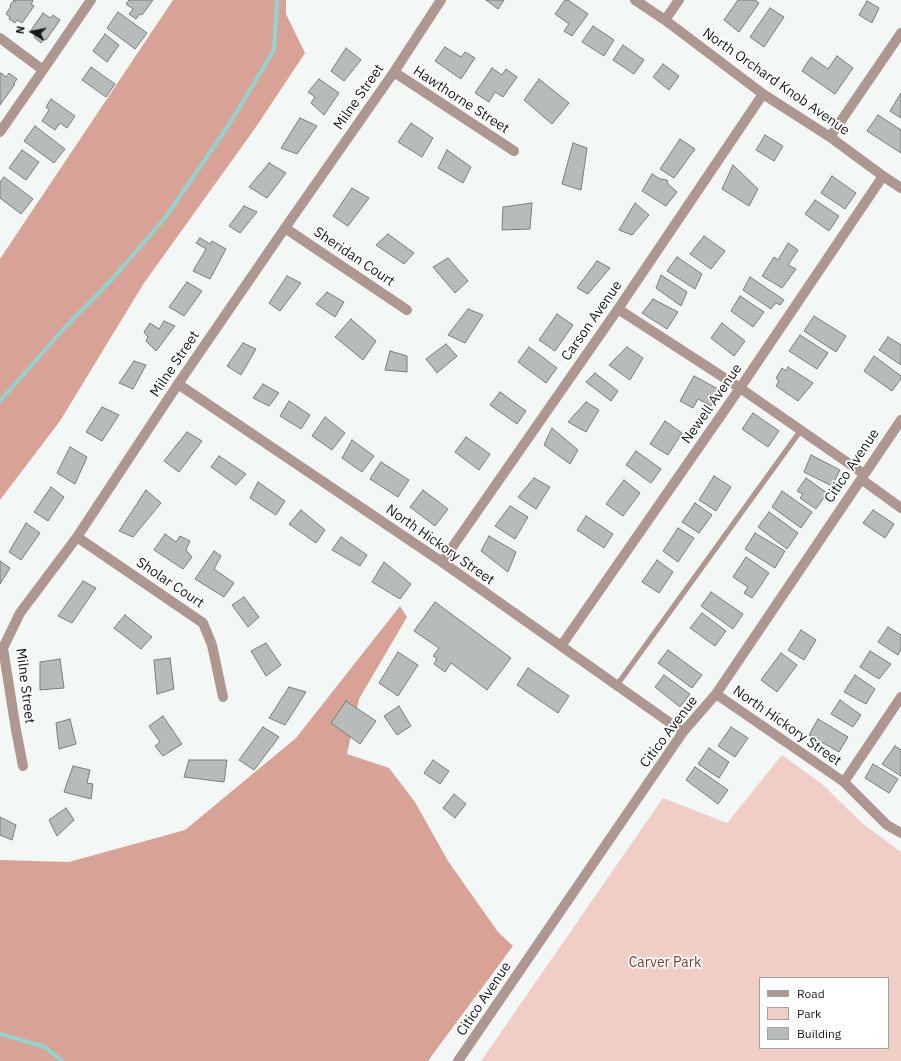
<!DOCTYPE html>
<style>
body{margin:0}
#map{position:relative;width:901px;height:1061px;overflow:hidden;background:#f3f8f7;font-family:"IBM Plex Sans",sans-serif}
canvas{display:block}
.legend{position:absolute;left:759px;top:977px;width:130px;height:72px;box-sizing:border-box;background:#fff;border:1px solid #a2a3a3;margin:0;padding:5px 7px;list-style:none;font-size:12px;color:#161818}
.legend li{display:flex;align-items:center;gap:8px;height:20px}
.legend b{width:20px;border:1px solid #a2a3a3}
.north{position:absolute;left:12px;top:12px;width:40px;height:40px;-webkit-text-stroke:3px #fff;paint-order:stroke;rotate:280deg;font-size:11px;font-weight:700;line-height:16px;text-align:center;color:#161818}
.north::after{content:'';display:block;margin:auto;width:14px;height:18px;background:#161818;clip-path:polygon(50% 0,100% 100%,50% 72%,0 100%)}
</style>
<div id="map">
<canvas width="901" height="1061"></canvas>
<ul class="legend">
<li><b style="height:5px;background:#af9791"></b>Road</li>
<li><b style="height:11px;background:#f0cec6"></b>Park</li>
<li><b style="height:11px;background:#b7bbbb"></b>Building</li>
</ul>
<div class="north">N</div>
</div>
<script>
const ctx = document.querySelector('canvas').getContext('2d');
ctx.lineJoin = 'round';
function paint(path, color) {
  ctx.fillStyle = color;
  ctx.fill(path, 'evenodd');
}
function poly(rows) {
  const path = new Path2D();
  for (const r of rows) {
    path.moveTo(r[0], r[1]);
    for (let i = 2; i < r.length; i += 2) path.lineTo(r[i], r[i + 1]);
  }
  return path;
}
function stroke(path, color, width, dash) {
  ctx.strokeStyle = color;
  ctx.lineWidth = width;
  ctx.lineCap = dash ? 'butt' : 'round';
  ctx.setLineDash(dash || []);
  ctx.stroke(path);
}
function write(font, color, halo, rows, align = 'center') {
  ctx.font = font + ' "IBM Plex Sans",sans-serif';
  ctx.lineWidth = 3.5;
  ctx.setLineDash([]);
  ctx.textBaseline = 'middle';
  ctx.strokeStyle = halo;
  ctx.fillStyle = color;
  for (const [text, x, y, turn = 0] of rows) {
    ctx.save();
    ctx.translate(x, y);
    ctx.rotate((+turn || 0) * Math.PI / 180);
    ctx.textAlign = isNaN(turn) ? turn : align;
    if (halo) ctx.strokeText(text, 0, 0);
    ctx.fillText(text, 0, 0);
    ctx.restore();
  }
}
const green = poly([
 [782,755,822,784,862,823,901,852,901,1061,481,1061,663,798,727,823],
 [760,978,888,978,888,1048,760,1048]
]);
const forest = poly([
 [173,0,286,0,286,14,305,53,256,127,144,283,60,421,0,500,0,259],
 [400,606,407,617,359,699,347,754,389,768,415,802,448,861,498,932,513,946,433,1054,428,1061,0,1061,0,860,69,862,185,830,296,738]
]);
const stream = poly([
 [0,401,60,333,114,277,165,218,230,123,274,50,277,0],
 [0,1034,45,1047,62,1061]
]);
const building = poly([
 [14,0,15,2,16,0,32,0,33,1,31,4,34,6,22,23,17,20,15,23,9,19,10,17,6,14,11,6,10,5,14,0],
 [129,0,153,0,142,15,140,14,136,19,129,14,133,9,126,4,129,0],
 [486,0,504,0,498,9,486,0],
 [565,0,568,0,588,14,572,36,564,31,569,24,555,14,565,0],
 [738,0,755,0,759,3,739,32,724,20,738,0],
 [867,1,879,8,872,23,859,15,867,1],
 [770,8,784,17,764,47,750,37,770,8],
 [118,12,147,33,135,49,107,28,118,12],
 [43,13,50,18,53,15,60,20,46,40,44,39,41,43,34,37,36,33,31,30,43,13],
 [593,26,614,40,604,56,582,42,593,26],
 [105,34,119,45,107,62,93,51,105,34],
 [623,45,644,60,634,74,613,60,623,45],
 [445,47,461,57,465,52,475,58,461,79,435,61,445,47],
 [346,48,361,60,344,81,331,71,346,48],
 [837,56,853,68,835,94,802,71,811,57,828,69,837,56],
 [663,64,679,76,669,90,653,77,663,64],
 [91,67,115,84,106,97,82,80,91,67],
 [492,68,502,75,506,69,517,77,503,97,495,92,489,102,475,93,492,68],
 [1,73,6,77,9,73,17,79,14,83,15,84,0,105,0,74,1,73],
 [319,79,339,93,324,115,311,103,315,97,308,92,319,79],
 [539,79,569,103,552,124,524,100,539,79],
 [901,93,901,118,890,111,901,93],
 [51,99,75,116,67,128,60,123,55,130,42,121,49,110,46,107,51,99],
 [878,115,901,130,901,153,867,131,878,115],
 [300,118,317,126,297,154,281,148,300,118],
 [411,123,433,138,422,157,398,142,411,123],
 [35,126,65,149,54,163,24,141,35,126],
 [765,135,783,146,774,161,756,150,765,135],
 [680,139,695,149,674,178,660,169,680,139],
 [573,143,587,148,581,190,562,184,573,143],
 [22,150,39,162,26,180,9,168,22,150],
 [447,150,471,167,463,183,438,168,447,150],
 [269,163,286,173,267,198,249,187,269,163],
 [733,165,758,189,749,206,722,189,733,165],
 [652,174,660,179,667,180,668,184,677,192,666,206,642,191,652,174],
 [832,176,856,193,845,209,821,193,832,176],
 [4,177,33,199,21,214,0,198,0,182,4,177],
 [352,188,369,198,348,226,333,216,352,188],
 [815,200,839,216,829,231,805,214,815,200],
 [532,203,530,229,502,230,503,207,532,203],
 [635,203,649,215,632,235,619,230,635,203],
 [244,206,257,212,240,233,229,226,244,206],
 [388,234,414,253,404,264,376,245,388,234],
 [704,236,725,251,711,269,690,254,704,236],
 [200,238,210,244,212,241,226,249,210,279,193,271,206,249,196,243,200,238],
 [788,243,798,250,788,265,796,269,782,288,762,276,774,257,778,260,788,243],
 [677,257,702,274,695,289,667,271,677,257],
 [448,258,468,281,455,293,433,267,448,258],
 [597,261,610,268,588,294,577,288,597,261],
 [661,275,687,292,681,306,656,288,661,275],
 [287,276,301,283,280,311,269,303,287,276],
 [750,277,784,300,780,305,776,303,771,309,743,290,750,277],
 [187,282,202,291,184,316,169,307,187,282],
 [327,292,344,302,335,317,316,304,327,292],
 [740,296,764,312,753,327,731,311,740,296],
 [653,299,678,312,667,329,642,313,653,299],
 [468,309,483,315,465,343,448,335,468,309],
 [557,314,573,325,555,351,539,340,557,314],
 [814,316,846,336,836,352,804,331,814,316],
 [351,319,376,341,363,360,335,337,351,319],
 [164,321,175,326,156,351,146,341,148,337,144,332,150,323,159,329,164,321],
 [722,323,745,341,734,356,711,338,722,323],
 [800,335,828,353,817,369,789,351,800,335],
 [888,337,901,345,901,365,879,350,888,337],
 [243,343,256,349,241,375,227,366,243,343],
 [446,344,457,356,437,373,426,359,446,344],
 [529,347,557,368,546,383,518,362,529,347],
 [627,347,643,358,630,380,609,365,627,347],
 [390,351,407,356,407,372,385,370,390,351],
 [874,356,901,376,901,379,892,391,864,371,874,356],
 [134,361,146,365,133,389,119,383,134,361],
 [788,367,813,383,798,401,776,386,779,381,776,378,782,368,786,371,788,367],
 [595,373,618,391,611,401,586,382,595,373],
 [694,376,720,390,711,406,698,399,693,408,680,401,694,376],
 [263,384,279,393,269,406,253,398,263,384],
 [500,392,526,411,517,424,490,405,500,392],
 [289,401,310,415,301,429,280,416,289,401],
 [586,402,599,410,586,432,568,422,586,402],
 [102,407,119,415,102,441,86,432,102,407],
 [753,413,779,431,768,447,742,429,753,413],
 [325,417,345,433,332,450,312,436,325,417],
 [665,421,682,433,668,455,650,444,665,421],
 [552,428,578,450,570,464,544,445,552,428],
 [187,432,202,441,179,472,164,461,187,432],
 [466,437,490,454,479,470,455,452,466,437],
 [352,440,374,456,362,472,342,458,352,440],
 [70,447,87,457,75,484,57,473,70,447],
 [636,451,661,469,651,483,626,465,636,451],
 [811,455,840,470,832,486,804,472,811,455],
 [219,456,246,474,236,485,211,467,219,456],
 [381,462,409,480,398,497,370,479,381,462],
 [714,476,731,487,716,511,699,500,714,476],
 [534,478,550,487,536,509,518,497,534,478],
 [806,478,827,493,816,509,800,498,803,494,797,491,806,478],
 [624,480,640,493,623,516,606,504,624,480],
 [258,482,285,501,276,515,250,498,258,482],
 [51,487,64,497,48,521,34,512,51,487],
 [146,490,161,503,133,537,119,531,146,490],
 [423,490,448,509,435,526,410,507,423,490],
 [782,491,812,512,801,528,772,507,782,491],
 [695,503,712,515,699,533,682,522,695,503],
 [510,506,528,517,515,539,495,526,510,506],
 [301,510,325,530,316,543,289,524,301,510],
 [873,510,894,524,885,538,863,523,873,510],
 [769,512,798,533,787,549,758,527,769,512],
 [586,516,613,534,604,548,577,530,586,516],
 [26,523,40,533,21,560,9,552,26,523],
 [678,528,694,538,678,562,663,551,678,528],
 [755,533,785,551,775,568,745,549,755,533],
 [165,534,176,542,180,536,190,541,186,550,192,557,183,569,154,550,165,534],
 [489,536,516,552,508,572,481,551,489,536],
 [341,537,367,555,360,566,332,550,341,537],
 [214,551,221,556,214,569,234,583,224,597,195,579,214,551],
 [746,557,769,573,752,598,744,593,748,587,733,577,746,557],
 [657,560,673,572,659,593,642,582,657,560],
 [0,561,10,568,0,584,0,561],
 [384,562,411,584,400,599,372,582,384,562],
 [83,581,96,588,72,623,58,616,83,581],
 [711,592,743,614,733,629,701,606,711,592],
 [244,597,259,617,248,627,232,605,244,597],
 [435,602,511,658,487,690,451,663,445,672,434,664,437,658,433,656,439,648,414,631,435,602],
 [702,613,726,631,715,646,690,628,702,613],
 [125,615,152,637,141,649,114,628,125,615],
 [888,627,901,635,901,649,898,655,878,642,888,627],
 [801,630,816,640,804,660,788,650,801,630],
 [266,643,281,665,266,676,251,651,266,643],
 [668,650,702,675,692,688,658,663,668,650],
 [870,651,891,664,879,679,860,667,870,651],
 [398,652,418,665,398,696,379,683,398,652],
 [781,653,797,665,777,692,761,680,781,653],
 [170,658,174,689,157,694,154,660,170,658],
 [60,659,64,688,40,690,40,662,60,659],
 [528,668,569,696,558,713,517,685,528,668],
 [664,675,690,694,680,707,655,687,664,675],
 [855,675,875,689,866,704,844,692,855,675],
 [289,687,306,692,285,725,269,718,289,687],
 [840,700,861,715,853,727,831,714,840,700],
 [346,701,376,721,360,744,331,723,346,701],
 [399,706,411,726,397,735,384,716,399,706],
 [163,716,182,744,163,756,155,746,160,742,149,726,163,716],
 [70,719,76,744,59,749,56,723,70,719],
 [818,719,848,737,839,752,809,735,818,719],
 [263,727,279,737,254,770,239,760,263,727],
 [731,727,748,738,735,757,718,746,731,727],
 [895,746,901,750,901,776,882,764,895,746],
 [709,748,729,762,719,778,698,764,709,748],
 [189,760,227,760,224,782,184,777,189,760],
 [433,760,449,771,440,784,424,773,433,760],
 [873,764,898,779,889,793,865,778,873,764],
 [73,766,90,770,87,783,93,784,91,799,64,792,73,766],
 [695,767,728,790,718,804,686,780,695,767],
 [454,794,466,804,455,818,443,808,454,794],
 [66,808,74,820,57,836,49,820,66,808],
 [0,817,16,825,12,840,0,835,0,817]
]);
const service = poly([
 [617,685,801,430]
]);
const minor = poly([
 [635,0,665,20,763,94,830,137,883,176,901,188],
 [665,20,679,0],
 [0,38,43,70],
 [394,72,514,151],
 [0,132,43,70,91,0],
 [830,137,901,33],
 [285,228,407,310],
 [618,309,740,388,864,474],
 [178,384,442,562,683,732],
 [861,479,901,508],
 [77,537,203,623,212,645,223,697],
 [442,562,618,309,763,94],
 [561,646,740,388,883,176],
 [716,694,844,782,887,825,901,833],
 [23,766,16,730,3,648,20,613,77,537,178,384,285,228,394,72,441,0],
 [844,782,901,697],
 [458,1061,683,732,716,694,901,420]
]);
const streetNames = [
 ["North Orchard Knob Avenue",776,82,35],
 ["Milne Street",359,97,-55],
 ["Hawthorne Street",461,100,33],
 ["Sheridan Court",354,257,34],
 ["Carson Avenue",592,321,-55],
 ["Milne Street",175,364,-56],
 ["Newell Avenue",712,404,-55],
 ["Citico Avenue",852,466,-56],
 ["North Hickory Street",440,545,35],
 ["Sholar Court",170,583,34],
 ["Milne Street",25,686,83],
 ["North Hickory Street",787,726,35],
 ["Citico Avenue",669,732,-53],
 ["Citico Avenue",484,999,-56]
];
const parkNames = [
 ["Carver Park",665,963]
];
paint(green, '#f0cec6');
paint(forest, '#d8a296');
stroke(stream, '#91d3ce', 4);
paint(building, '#b7bbbb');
stroke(building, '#797d7d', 1);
stroke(service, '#af9791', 5.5);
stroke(minor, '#af9791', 10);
write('14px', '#161818', '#fff', streetNames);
write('14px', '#803c2f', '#fff', parkNames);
</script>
